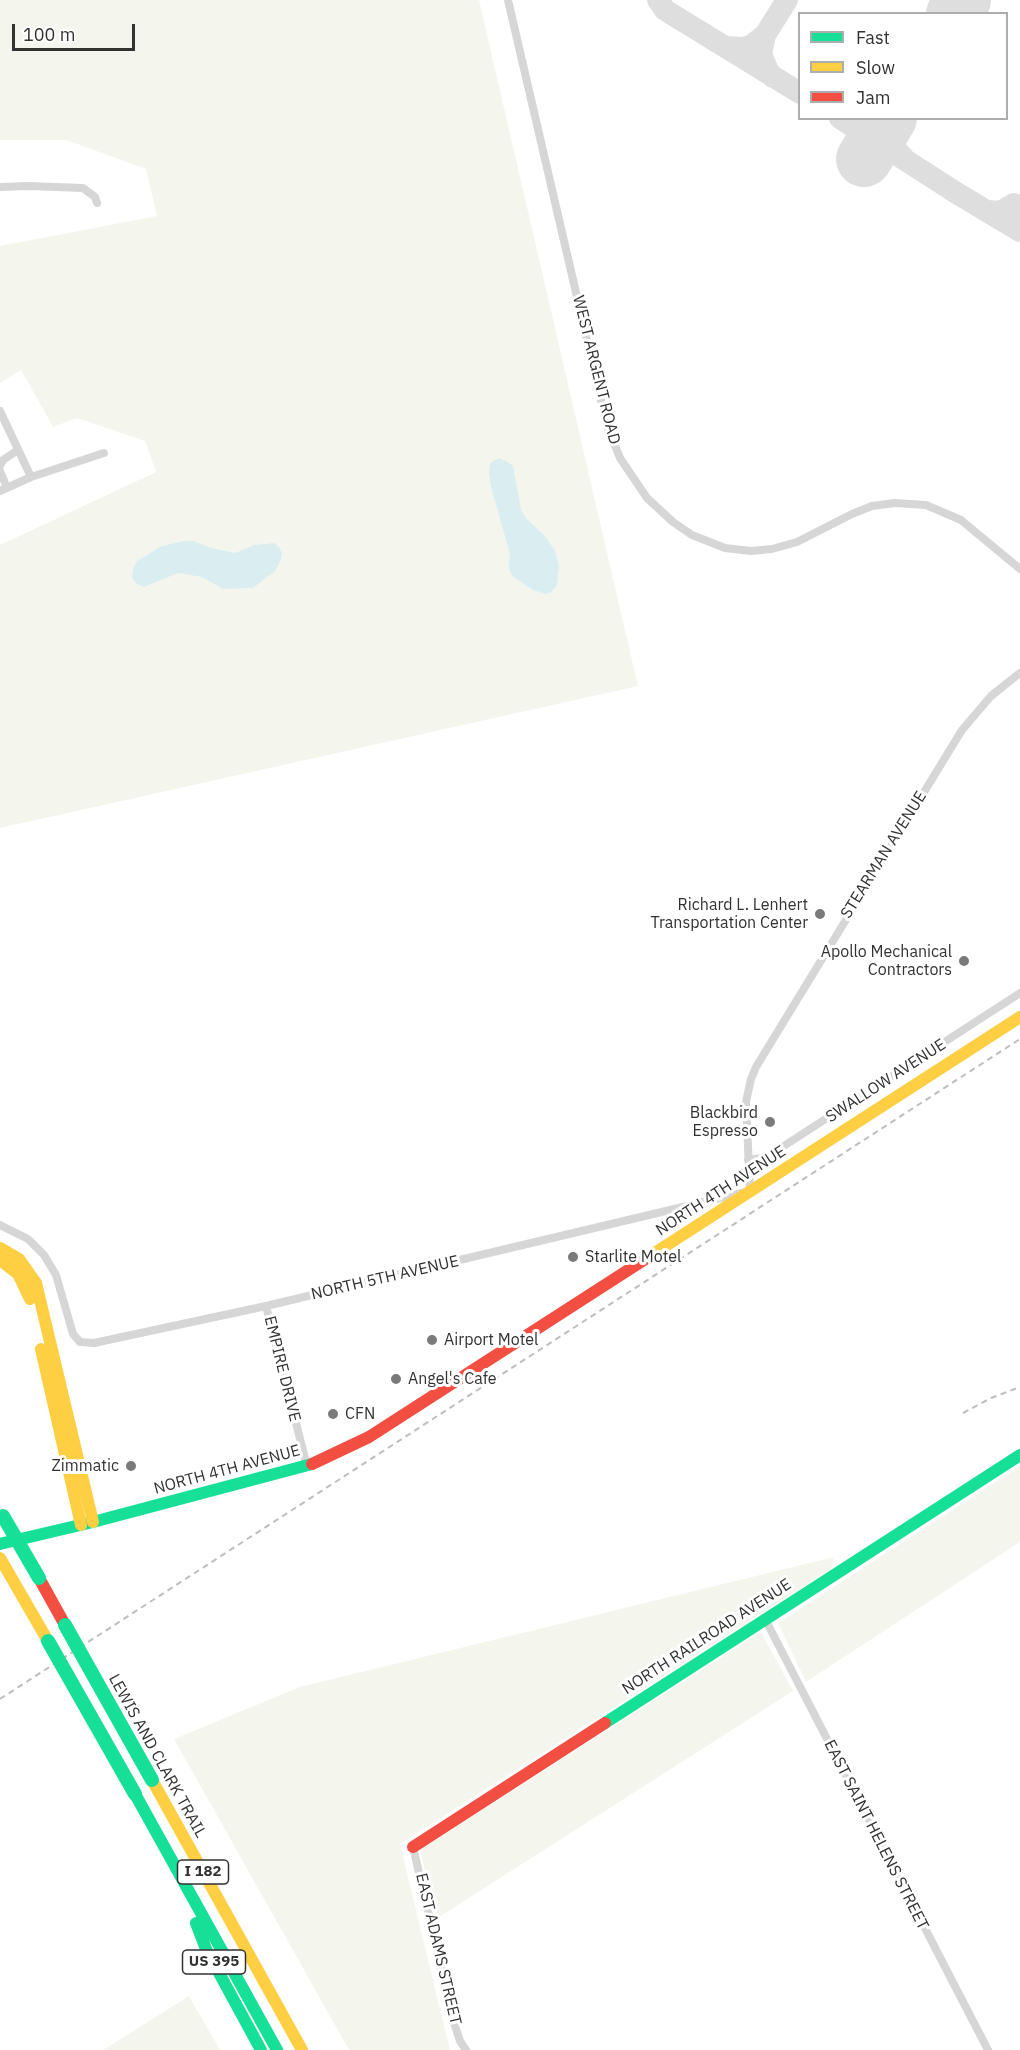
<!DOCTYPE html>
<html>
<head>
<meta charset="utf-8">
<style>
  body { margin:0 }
  #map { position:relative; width:1020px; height:2050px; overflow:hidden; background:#fff; font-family:"IBM Plex Sans",sans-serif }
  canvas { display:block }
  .legend { position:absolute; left:798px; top:12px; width:210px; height:108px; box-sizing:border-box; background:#fff; border:2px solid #adadad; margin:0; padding:8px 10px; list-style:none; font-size:18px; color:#323232 }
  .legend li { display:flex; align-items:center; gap:12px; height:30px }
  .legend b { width:30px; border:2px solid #adadad }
  .scale { position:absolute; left:12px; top:24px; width:123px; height:27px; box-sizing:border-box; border:3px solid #323232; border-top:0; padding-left:8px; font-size:18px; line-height:21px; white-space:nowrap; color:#323232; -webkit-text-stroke:4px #fff; paint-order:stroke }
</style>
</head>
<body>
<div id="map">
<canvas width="1020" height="2050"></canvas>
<ul class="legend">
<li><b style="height:8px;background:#16e098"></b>Fast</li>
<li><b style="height:8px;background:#ffcf43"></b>Slow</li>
<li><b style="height:8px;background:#f24e42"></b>Jam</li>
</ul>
<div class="scale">100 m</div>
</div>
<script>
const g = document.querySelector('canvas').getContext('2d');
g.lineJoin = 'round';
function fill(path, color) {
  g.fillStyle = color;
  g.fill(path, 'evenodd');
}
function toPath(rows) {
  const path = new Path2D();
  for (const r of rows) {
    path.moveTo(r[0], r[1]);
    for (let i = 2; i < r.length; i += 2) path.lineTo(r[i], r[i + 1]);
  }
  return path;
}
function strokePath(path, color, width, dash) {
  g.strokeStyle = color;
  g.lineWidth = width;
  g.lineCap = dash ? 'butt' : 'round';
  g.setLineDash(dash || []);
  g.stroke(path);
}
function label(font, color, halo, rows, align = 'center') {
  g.font = font + ' "IBM Plex Sans",sans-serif';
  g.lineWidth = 6;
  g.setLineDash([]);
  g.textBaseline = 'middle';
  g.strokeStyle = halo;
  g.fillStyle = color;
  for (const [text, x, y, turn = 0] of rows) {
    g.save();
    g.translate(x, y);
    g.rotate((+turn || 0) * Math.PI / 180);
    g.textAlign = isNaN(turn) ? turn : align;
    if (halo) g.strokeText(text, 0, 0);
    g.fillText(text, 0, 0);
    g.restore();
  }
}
fill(toPath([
  [0,0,479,0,638,686,0,828,0,545,156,472,145,441,77,418,53,427,21,370,0,383,0,246,157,216,146,169,66,140,0,140],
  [1020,1466,1020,1542,806,1682,778,1623],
  [834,1557,832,1568,400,1844,450,2050,349,2050,174,1739,300,1687],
  [761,1632,793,1691,436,1919,420,1850],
  [189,1996,220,2050,103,2050]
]), '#f4f6ee');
fill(toPath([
  [499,458,508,462,513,466,521,510,526,518,545,536,555,551,559,566,557,585,551,592,546,594,533,590,512,576,508,566,510,554,491,487,489,473,490,463],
  [184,541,193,541,211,548,235,553,255,545,274,543,279,547,282,553,281,560,275,571,253,588,223,589,202,577,178,573,144,587,137,584,132,578,133,569,137,561,162,546]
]), '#daeef2');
strokePath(toPath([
  [658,0,665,10,800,93],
  [765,35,787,0],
  [725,47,743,48,751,46,765,35,761,54,768,71,773,77],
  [840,118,955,192,1020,231],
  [893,118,891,129,892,138,897,151,903,157],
  [987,211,1000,212,1014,204,1011,210,1014,227]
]), '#dedede', 22);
strokePath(toPath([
  [954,14,963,0],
  [864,159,889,118]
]), '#dedede', 56);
strokePath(toPath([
  [508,0,607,426,620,458,647,498,673,522,692,535,725,548,751,551,772,549,797,542,852,514,872,506,895,503,926,505,961,520,1020,569],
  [0,187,29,186,83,188,95,197,97,203],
  [0,411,31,477],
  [0,466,3,460,18,450],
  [0,471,7,488],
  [0,491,31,477,104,453],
  [748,1160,763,1158,773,1153,1020,993],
  [0,1225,28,1239,44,1255,56,1275,73,1334,80,1342,94,1343,266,1306,750,1191,746,1102,751,1079,756,1067,962,730,991,696,1020,673],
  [266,1306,307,1466],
  [765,1619,988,2050],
  [413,1847,454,2023,460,2041,466,2050]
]), '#d6d6d6', 8);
strokePath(toPath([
  [0,1544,93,1522,312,1464],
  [605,1723,1020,1455],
  [135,1794,277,2050],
  [196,1923,206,1949,261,2050]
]), '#16e098', 12);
strokePath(toPath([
  [0,1248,19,1259,36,1283,93,1522],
  [650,1256,1020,1017],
  [0,1260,18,1274,30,1299],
  [41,1349,81,1525],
  [0,1558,48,1641],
  [152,1780,302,2050]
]), '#ffcf43', 12);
strokePath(toPath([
  [312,1464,369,1437,650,1256],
  [39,1578,65,1625],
  [413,1847,605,1723]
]), '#f24e42', 12);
strokePath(toPath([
  [963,1413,991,1398,1020,1387],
  [0,1699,1020,1039]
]), '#bebebe', 2, [6, 4.5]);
strokePath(toPath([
  [3,1516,39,1578],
  [65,1625,152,1780],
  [48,1641,135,1794]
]), '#16e098', 14);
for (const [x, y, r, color] of [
  [820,914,6,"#7a7a7a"],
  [964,961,6,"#7a7a7a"],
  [770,1122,6,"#7a7a7a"],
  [573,1257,6,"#7a7a7a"],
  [432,1340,6,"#7a7a7a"],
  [396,1379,6,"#7a7a7a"],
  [333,1414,6,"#7a7a7a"],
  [131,1466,6,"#7a7a7a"]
]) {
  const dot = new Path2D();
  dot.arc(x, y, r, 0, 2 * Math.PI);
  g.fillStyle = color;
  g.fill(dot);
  strokePath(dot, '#fff', 2);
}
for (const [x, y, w] of [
  [203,1872,51],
  [214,1962,63]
]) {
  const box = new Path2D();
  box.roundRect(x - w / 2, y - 12, w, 24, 4.5);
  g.fillStyle = '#fff';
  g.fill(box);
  strokePath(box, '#323232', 1.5);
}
label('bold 15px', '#323232', null, [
  ["I 182",203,1872],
  ["US 395",214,1962]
]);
label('16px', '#323232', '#fff', [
  ["WEST ARGENT ROAD",596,370,76],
  ["STEARMAN AVENUE",884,855,-58],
  ["SWALLOW AVENUE",886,1081,-33],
  ["NORTH 4TH AVENUE",721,1191,-33],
  ["NORTH 5TH AVENUE",385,1278,-13],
  ["EMPIRE DRIVE",282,1369,76],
  ["NORTH 4TH AVENUE",227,1470,-15],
  ["NORTH RAILROAD AVENUE",707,1637,-33],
  ["LEWIS AND CLARK TRAIL",157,1756,61],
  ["EAST SAINT HELENS STREET",876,1835,63],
  ["EAST ADAMS STREET",438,1949,77]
]);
label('16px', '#323232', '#fff', [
  ["Richard L. Lenhert",808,905],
  ["Transportation Center",808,923],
  ["Apollo Mechanical",952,952],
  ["Contractors",952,970],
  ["Blackbird",758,1113],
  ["Espresso",758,1131],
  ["Starlite Motel",585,1257,"left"],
  ["Airport Motel",444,1340,"left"],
  ["Angel's Cafe",408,1379,"left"],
  ["CFN",345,1414,"left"],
  ["Zimmatic",119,1466]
], 'right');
</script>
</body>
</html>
